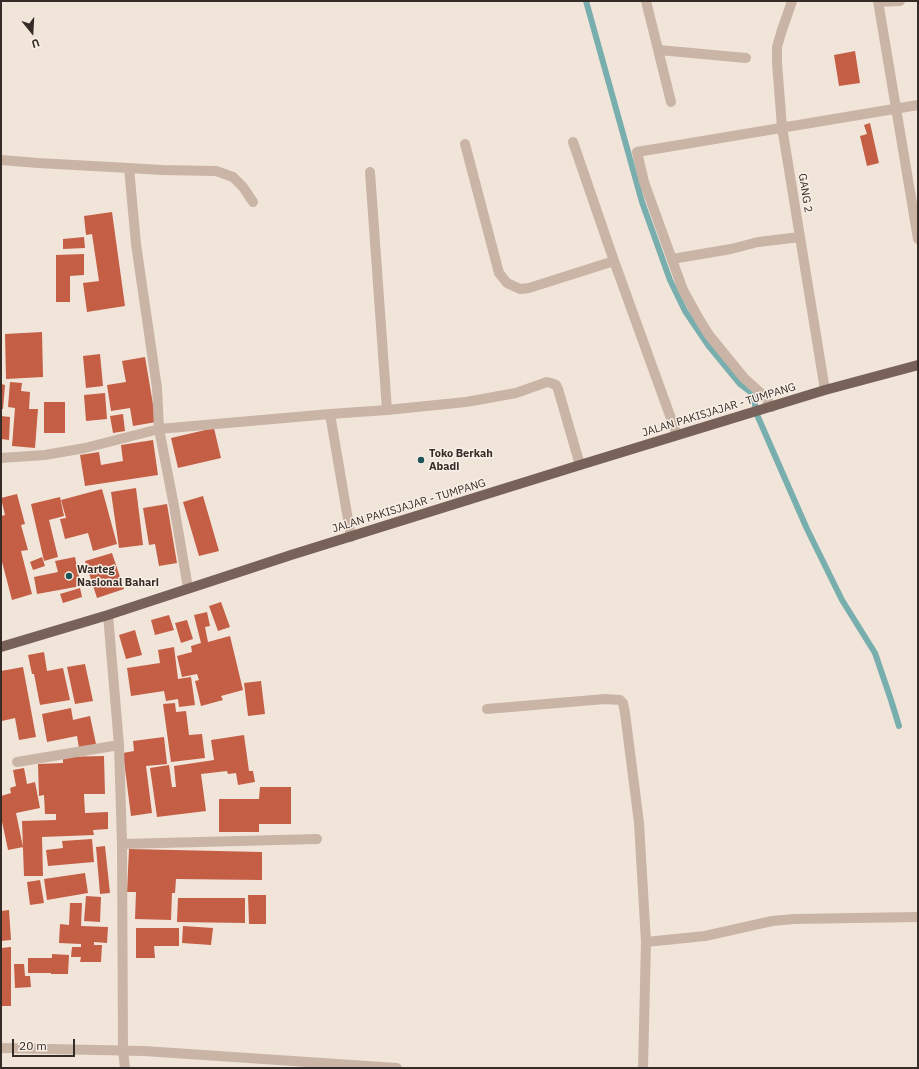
<!DOCTYPE html>
<html>
<head>
<meta charset="utf-8">
<style>
  body { margin:0 }
  #map { position:relative; width:919px; height:1069px; overflow:hidden; background:#f1e5da; font-family:"IBM Plex Sans",sans-serif }
  canvas { display:block }
  .frame { position:absolute; inset:0; border:2px solid #352b27; pointer-events:none }
  .north { position:absolute; left:12px; top:12px; width:40px; height:40px; -webkit-text-stroke:3px #f9efe6; paint-order:stroke; rotate:162deg; font-size:11px; font-weight:700; line-height:16px; text-align:center; color:#352b27 }
  .north::after { content:''; display:block; margin:auto; width:14px; height:18px; background:#352b27; clip-path:polygon(50% 0,100% 100%,50% 72%,0 100%) }
  .scale { position:absolute; left:12px; top:1039px; width:63px; height:18px; box-sizing:border-box; border:2px solid #352b27; border-top:0; padding-left:5px; font-size:12px; line-height:14px; white-space:nowrap; color:#352b27; -webkit-text-stroke:3px #f9efe6; paint-order:stroke }
</style>
</head>
<body>
<div id="map">
<canvas width="919" height="1069"></canvas>
<div class="frame"></div>
<div class="north">U</div>
<div class="scale">20 m</div>
</div>
<script>
const g = document.querySelector('canvas').getContext('2d');
g.lineJoin = 'round';
function toPath(rows) {
  const path = new Path2D();
  for (const r of rows) {
    path.moveTo(r[0], r[1]);
    for (let i = 2; i < r.length; i += 2) path.lineTo(r[i], r[i + 1]);
  }
  return path;
}
function strokePath(path, color, width, dash) {
  g.strokeStyle = color;
  g.lineWidth = width;
  g.lineCap = dash ? 'butt' : 'round';
  g.setLineDash(dash || []);
  g.stroke(path);
}
function fill(path, color) {
  g.fillStyle = color;
  g.fill(path, 'evenodd');
}
function label(font, color, halo, rows, align = 'center') {
  g.font = font + ' "IBM Plex Sans",sans-serif';
  g.lineWidth = 3;
  g.setLineDash([]);
  g.textBaseline = 'middle';
  g.strokeStyle = halo;
  g.fillStyle = color;
  for (const [text, x, y, turn = 0] of rows) {
    g.save();
    g.translate(x, y);
    g.rotate((+turn || 0) * Math.PI / 180);
    g.textAlign = isNaN(turn) ? turn : align;
    if (halo) g.strokeText(text, 0, 0);
    g.fillText(text, 0, 0);
    g.restore();
  }
}
strokePath(toPath([
  [586,1,642,202,670,280,685,311,708,345,740,384,752,393,758,417,807,529,842,600,875,653,891,700,899,726]
]), '#79aeae', 6);
fill(toPath([
  [855,51,860,83,839,86,834,55],
  [870,123,879,163,867,166,860,136,867,134,864,125],
  [112,212,125,306,87,312,83,283,99,281,92,234,86,235,84,216],
  [84,237,85,248,63,249,63,239],
  [84,254,84,275,70,276,70,302,56,302,56,255],
  [42,332,43,377,6,379,5,334],
  [100,354,103,386,86,388,83,356],
  [145,357,156,422,133,426,130,408,111,411,107,385,126,382,122,361],
  [10,382,22,383,21,391,30,392,29,409,38,409,35,448,12,446,15,408,8,407],
  [1,384,5,385,3,409,1,409],
  [105,393,107,419,86,421,84,395],
  [44,402,65,402,65,433,44,433],
  [123,414,125,431,113,433,110,416],
  [1,416,10,417,9,440,1,439],
  [214,428,221,458,178,468,171,438],
  [153,440,158,475,85,486,80,455,99,452,101,465,123,461,121,445],
  [136,488,143,545,119,548,111,492],
  [102,489,117,544,93,551,88,533,65,539,60,519,66,518,61,500],
  [17,494,25,524,21,525,28,550,21,551,32,594,12,600,1,558,1,516,5,515,1,498],
  [203,496,219,551,199,556,183,502],
  [60,497,64,516,49,520,58,557,44,561,31,504],
  [167,504,177,563,159,566,155,544,149,545,143,508],
  [112,553,124,589,97,598,85,561],
  [42,557,45,566,33,570,30,562],
  [75,557,81,586,37,594,34,577,58,572,55,561],
  [80,588,82,597,63,603,60,594],
  [221,602,230,627,218,631,209,606],
  [207,612,210,626,205,627,208,642,230,636,243,690,221,696,223,700,201,706,195,681,199,680,197,674,182,677,177,656,192,652,191,646,201,643,194,615],
  [169,615,174,630,155,635,151,620],
  [187,620,193,639,181,643,175,623],
  [135,630,142,655,126,659,119,635],
  [174,647,178,679,191,677,195,705,179,707,178,699,166,701,164,691,131,696,127,668,160,663,158,650],
  [44,652,47,671,63,668,70,700,40,705,34,674,32,674,28,655],
  [85,664,93,701,75,704,67,667],
  [23,667,36,737,19,740,15,718,2,721,1,716,1,671],
  [261,681,265,714,248,716,244,683],
  [175,703,176,712,186,711,189,735,202,734,205,758,171,762,163,704],
  [71,708,73,720,90,716,96,744,79,748,77,736,47,742,42,714],
  [244,735,249,771,253,771,255,782,238,785,236,773,228,774,227,771,201,774,206,811,157,817,150,768,169,765,172,787,176,787,174,766,214,760,211,740],
  [164,737,167,764,146,766,152,813,131,816,123,753,134,751,133,741],
  [104,756,105,794,84,794,85,813,108,812,108,829,93,830,94,835,42,837,43,876,24,876,22,821,56,820,56,814,45,814,44,795,39,796,38,764,63,763,63,757],
  [24,768,27,784,35,782,40,808,16,813,23,847,8,850,1,817,1,796,11,793,10,788,16,786,13,770],
  [260,787,291,787,291,824,259,824,259,832,219,832,219,799,259,799],
  [92,839,94,862,48,866,46,850,63,848,62,841],
  [105,846,110,893,100,894,96,847],
  [129,849,262,852,262,880,176,879,175,893,172,893,171,920,135,919,136,892,127,892],
  [85,873,88,893,47,900,44,879],
  [40,880,44,903,30,905,27,882],
  [248,895,266,895,266,924,249,924],
  [86,896,101,897,100,922,84,921],
  [178,898,245,898,245,923,177,922],
  [70,903,82,903,81,926,108,927,107,943,94,942,94,945,102,945,101,962,80,962,81,957,71,957,72,947,81,947,81,944,59,943,60,924,69,925],
  [9,910,11,940,1,941,1,911],
  [183,926,213,928,211,945,182,943],
  [136,928,179,928,179,946,154,946,155,958,136,958],
  [11,947,11,1006,1,1006,1,948],
  [52,954,69,955,68,974,51,974,51,973,28,973,28,958,52,958],
  [14,964,24,964,25,976,30,976,31,987,15,988]
]), '#c45e45');
strokePath(toPath([
  [646,1,671,102],
  [792,1,781,33,777,47,777,63,782,127,825,390],
  [878,1,918,239],
  [878,2,900,1],
  [659,50,746,58],
  [573,142,614,261,677,435],
  [465,144,499,273,507,283,520,289,529,288,614,261],
  [1,160,38,163,129,168,136,244,157,388,159,429,174,506,188,588],
  [129,168,162,170,216,171,233,177,243,187,253,202],
  [370,172,387,410],
  [672,259,731,249,758,242,800,237],
  [772,407,764,396,744,378,709,335,699,319,683,290,644,182,637,152,918,105],
  [330,414,351,537],
  [1,458,45,455,85,448,159,429,330,414,387,410,466,402,516,393,547,382,551,383,556,385,558,389,580,465],
  [108,615,119,745,122,844,123,1050,125,1068],
  [487,709,605,699,620,700,623,703,625,713,639,823,646,942],
  [17,762,119,745],
  [122,844,317,839],
  [1,1048,144,1051,397,1068],
  [643,1068,646,942,705,936,772,921,794,919,918,917]
]), '#c9b4a6', 10);
strokePath(toPath([
  [1,647,108,615,291,555,580,465,825,390,918,365]
]), '#776158', 10);
for (const [x, y, r, color] of [
  [421,460,4,"#1d5456"],
  [69,576,4,"#1d5456"]
]) {
  const dot = new Path2D();
  dot.arc(x, y, r, 0, 2 * Math.PI);
  g.fillStyle = color;
  g.fill(dot);
  strokePath(dot, '#f9efe6', 1.5);
}
label('11px', '#352b27', '#f9efe6', [
  ["GANG 2",805,193,81],
  ["JALAN PAKISJAJAR - TUMPANG",719,410,-17],
  ["JALAN PAKISJAJAR - TUMPANG",409,506,-17]
]);
label('bold 11px', '#352b27', '#f9efe6', [
  ["Toko Berkah",429,454],
  ["Abadi",429,467],
  ["Warteg",77,570],
  ["Nasional Bahari",77,583]
], 'left');
</script>
</body>
</html>
